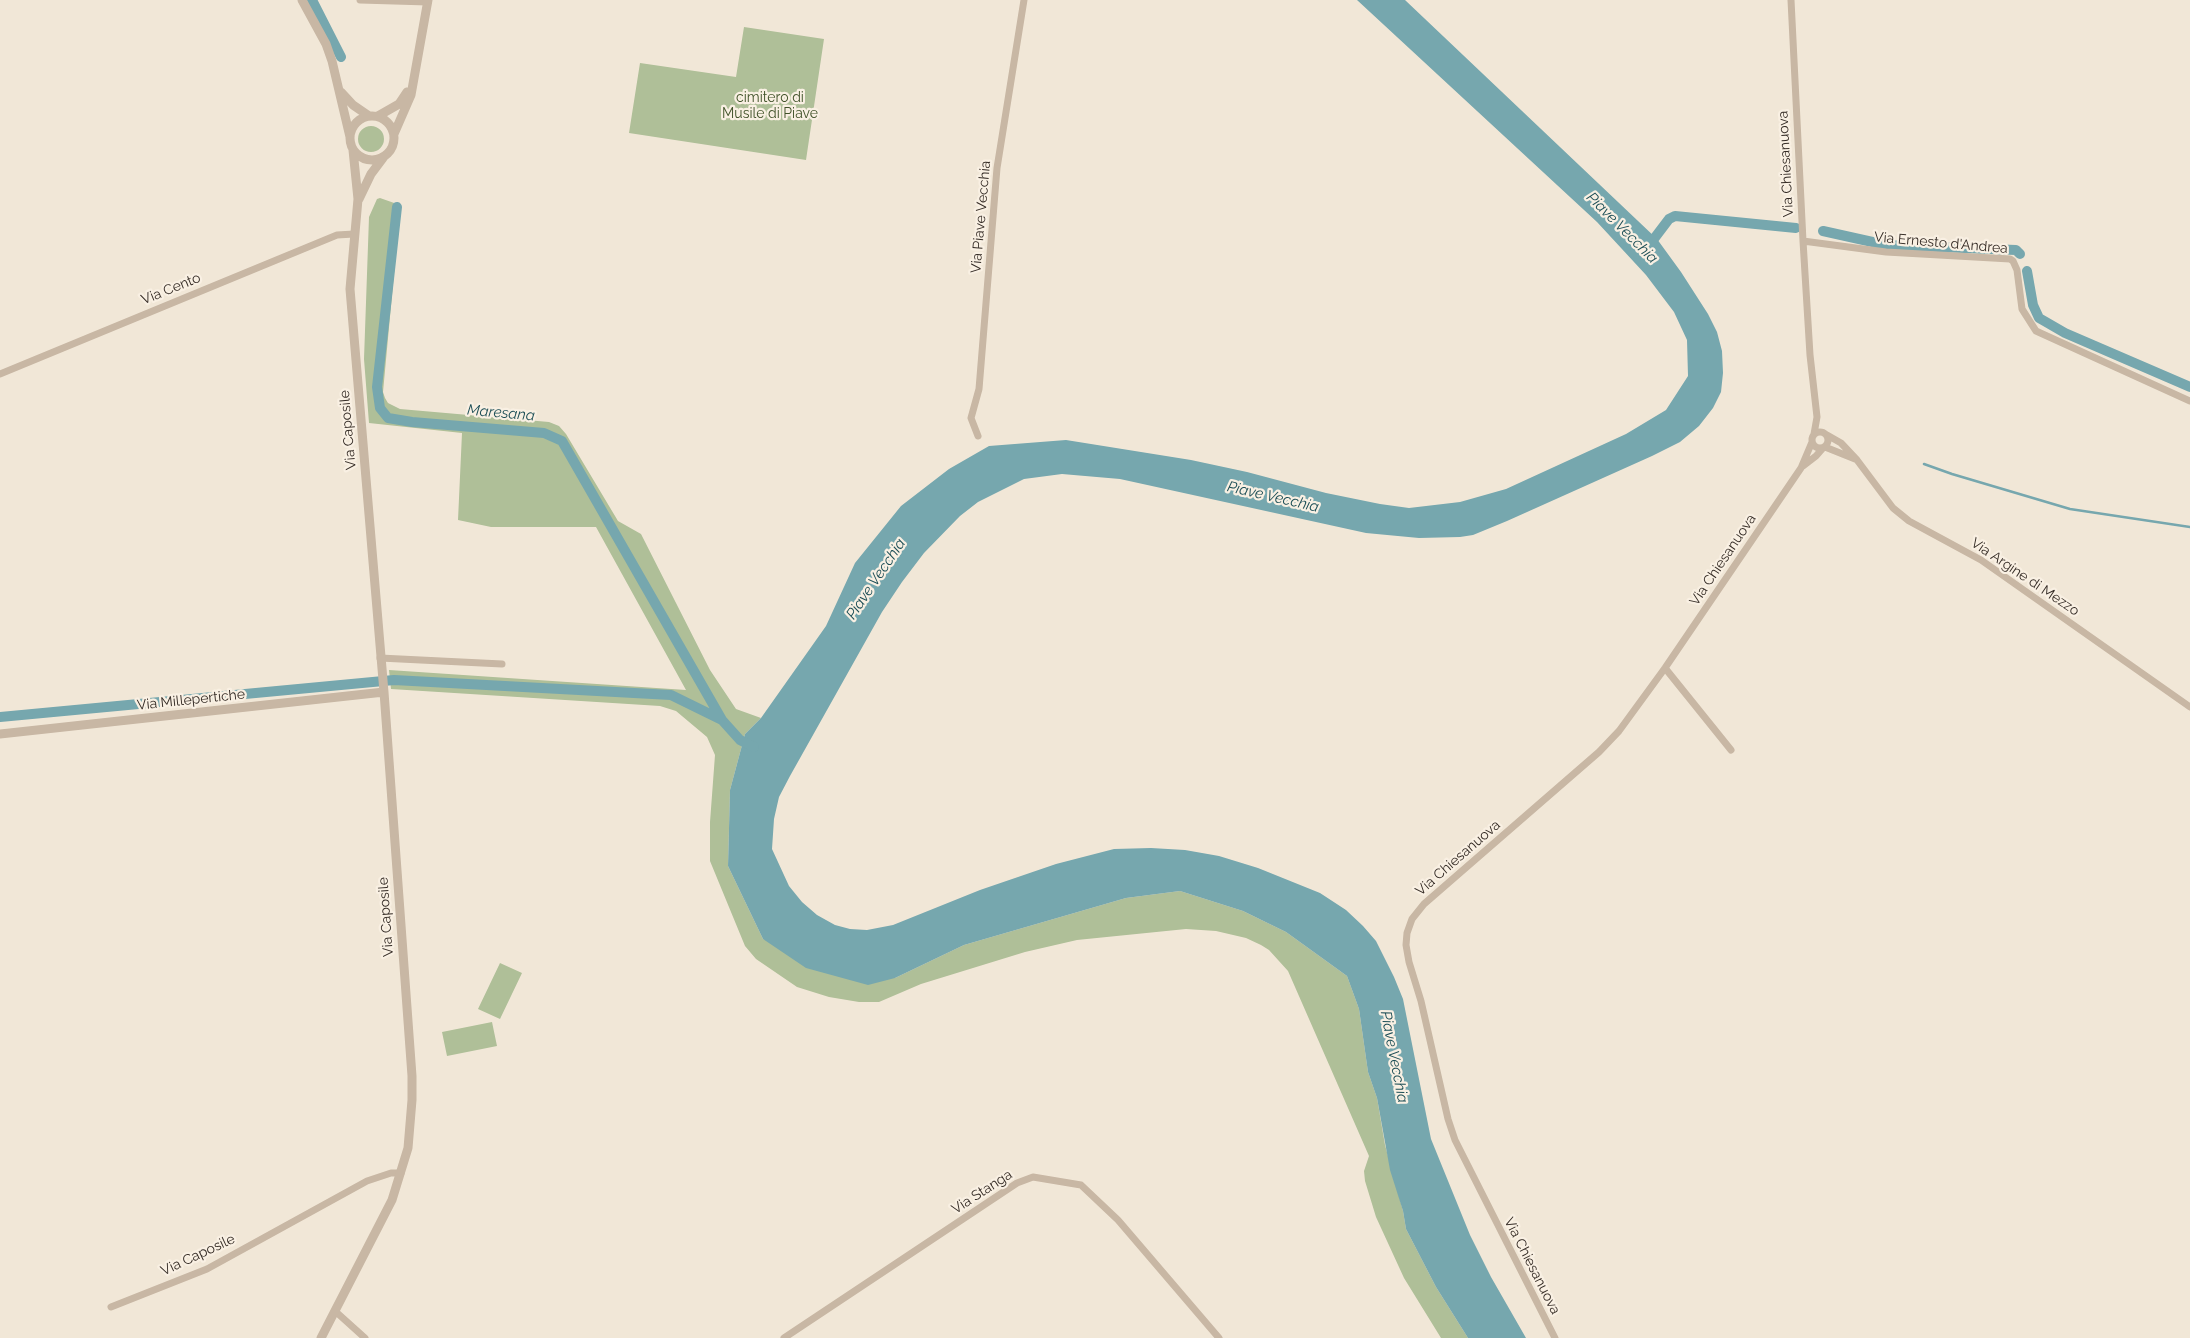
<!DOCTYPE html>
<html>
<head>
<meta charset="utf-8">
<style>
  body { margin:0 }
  canvas { display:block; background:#f1e7d7 }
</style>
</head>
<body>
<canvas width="2190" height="1338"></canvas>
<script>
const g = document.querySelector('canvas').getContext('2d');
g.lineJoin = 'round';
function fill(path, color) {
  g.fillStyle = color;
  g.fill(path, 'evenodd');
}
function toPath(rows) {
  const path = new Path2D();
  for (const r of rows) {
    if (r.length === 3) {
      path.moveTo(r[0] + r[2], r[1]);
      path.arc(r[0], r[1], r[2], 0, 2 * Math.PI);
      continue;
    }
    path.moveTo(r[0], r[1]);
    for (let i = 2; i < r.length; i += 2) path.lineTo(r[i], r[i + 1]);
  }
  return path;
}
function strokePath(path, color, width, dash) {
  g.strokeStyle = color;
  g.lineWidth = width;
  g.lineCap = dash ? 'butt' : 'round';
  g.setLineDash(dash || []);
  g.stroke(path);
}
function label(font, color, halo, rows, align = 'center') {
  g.font = font + ' Raleway,sans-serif';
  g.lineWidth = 4.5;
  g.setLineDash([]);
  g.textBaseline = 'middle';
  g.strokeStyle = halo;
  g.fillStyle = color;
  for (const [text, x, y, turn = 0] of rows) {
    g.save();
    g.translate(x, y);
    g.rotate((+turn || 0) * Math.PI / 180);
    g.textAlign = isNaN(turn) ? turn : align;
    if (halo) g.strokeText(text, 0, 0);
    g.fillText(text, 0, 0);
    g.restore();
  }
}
fill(toPath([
  [744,27,824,39,806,160,629,133,640,63,736,77],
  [371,139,13],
  [380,198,397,204,400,209,383,392,385,398,388,403,400,409,549,422,559,426,566,434,618,521,641,534,710,670,736,709,761,718,745,734,730,790,728,866,763,939,895,978,964,945,1126,898,1180,891,1243,911,1286,932,1347,976,1359,1009,1368,1072,1377,1098,1385,1145,1403,1211,1406,1229,1436,1287,1468,1338,1441,1338,1404,1278,1376,1217,1365,1181,1364,1171,1369,1156,1288,971,1269,950,1261,945,1246,938,1216,931,1186,929,1077,940,1025,952,921,984,879,1002,859,1002,829,997,797,987,756,959,745,946,710,861,710,822,715,755,707,737,676,711,660,706,391,689,389,670,686,690,596,527,491,527,458,520,462,433,369,423,364,359,369,217,377,199],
  [500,963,522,973,500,1019,478,1009],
  [492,1022,497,1046,447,1056,442,1032]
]), '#afbf98');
fill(toPath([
  [1357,0,1405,0,1657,239,1681,272,1708,314,1717,332,1722,351,1723,373,1721,392,1713,408,1699,426,1680,442,1652,456,1507,521,1473,535,1460,537,1419,538,1366,533,1120,479,1062,474,1024,479,978,502,960,516,924,553,902,582,882,612,790,776,779,797,774,819,772,849,789,886,802,902,817,915,835,925,850,929,867,930,893,925,980,890,1056,864,1114,849,1151,848,1185,850,1219,856,1258,868,1320,893,1346,910,1363,926,1376,941,1394,977,1403,999,1431,1139,1470,1235,1491,1277,1526,1338,1468,1338,1436,1287,1406,1229,1403,1211,1390,1170,1377,1098,1368,1072,1359,1009,1347,976,1286,932,1243,911,1180,891,1126,898,964,945,895,978,868,985,806,968,763,939,728,866,730,790,745,734,761,718,826,626,855,563,901,506,949,469,989,446,1066,440,1191,460,1247,472,1326,493,1380,504,1409,508,1460,502,1506,489,1626,434,1666,410,1688,376,1687,340,1674,312,1646,275,1597,222]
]), '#76a7ae');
strokePath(toPath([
  [1924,464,1952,474,2070,509,2190,527]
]), '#76a7ae', 2.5);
strokePath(toPath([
  [312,0,341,57],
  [397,207,377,387,380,408,388,418,412,422,544,433,562,441,722,720],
  [1823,231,1886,245,2016,250,2020,254],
  [1647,248,1669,219,1675,216,1796,228],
  [2027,271,2033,305,2039,318,2046,322,2065,333,2190,387],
  [0,717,394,680,671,695,722,720,740,740,754,747]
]), '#76a7ae', 10);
strokePath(toPath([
  [360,0,428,2],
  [1791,0,1803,241,1810,355,1817,417,1814,434],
  [1803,241,1886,252,2010,259,2013,261,2017,270,2022,309,2036,331,2190,401],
  [0,374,337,235,354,234],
  [1820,440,8],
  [1827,435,1841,443,1857,460,1893,508,1909,521,1981,560,2190,707],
  [978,436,971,418,979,389,997,168,1024,0],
  [1825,447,1855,459],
  [1803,466,1816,456,1823,448],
  [380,658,502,664],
  [1665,668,1731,750],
  [111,1307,207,1269,367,1181,391,1173,401,1173],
  [335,1311,365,1338],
  [784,1338,1017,1183,1033,1177,1081,1185,1118,1220,1219,1338],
  [1555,1338,1455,1140,1448,1119,1421,1001,1409,962,1406,945,1407,933,1412,919,1424,904,1599,752,1619,731,1665,668,1801,468,1812,442]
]), '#c8b7a4', 7);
strokePath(toPath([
  [302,0,326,44,332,61,350,137],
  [341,92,353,105,369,116],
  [372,138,22],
  [378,116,399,104,407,92],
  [394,134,411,95,428,0],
  [359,199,371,174,383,158],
  [0,734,384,692],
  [321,1338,392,1200,408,1148,412,1100,412,1076,384,692,350,289,358,199,353,150]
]), '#c8b7a4', 9);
label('14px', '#405229', '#f9f0e3', [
  ["cimitero di",770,98],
  ["Musile di Piave",770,114]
]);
label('14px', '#342b25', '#f9f0e3', [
  ["Via Chiesanuova",1786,164,-93],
  ["Via Piave Vecchia",981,217,-85],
  ["Via Ernesto d'Andrea",1941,243,5],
  ["Via Cento",171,289,-22],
  ["Via Caposile",348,430,-95],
  ["Via Chiesanuova",1723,560,-56],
  ["Via Argine di Mezzo",2025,577,34],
  ["Via Millepertiche",191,700,-6],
  ["Via Chiesanuova",1458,858,-41],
  ["Via Caposile",386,917,-94],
  ["Via Stanga",982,1192,-33],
  ["Via Caposile",198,1255,-25],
  ["Via Chiesanuova",1532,1266,63]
]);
label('italic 15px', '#1b4d55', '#f9f0e3', [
  ["Piave Vecchia",1622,228,45],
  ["Maresana",501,413,5],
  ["Piave Vecchia",1273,497,13],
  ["Piave Vecchia",876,579,-56],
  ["Piave Vecchia",1394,1057,79]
]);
</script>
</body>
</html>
